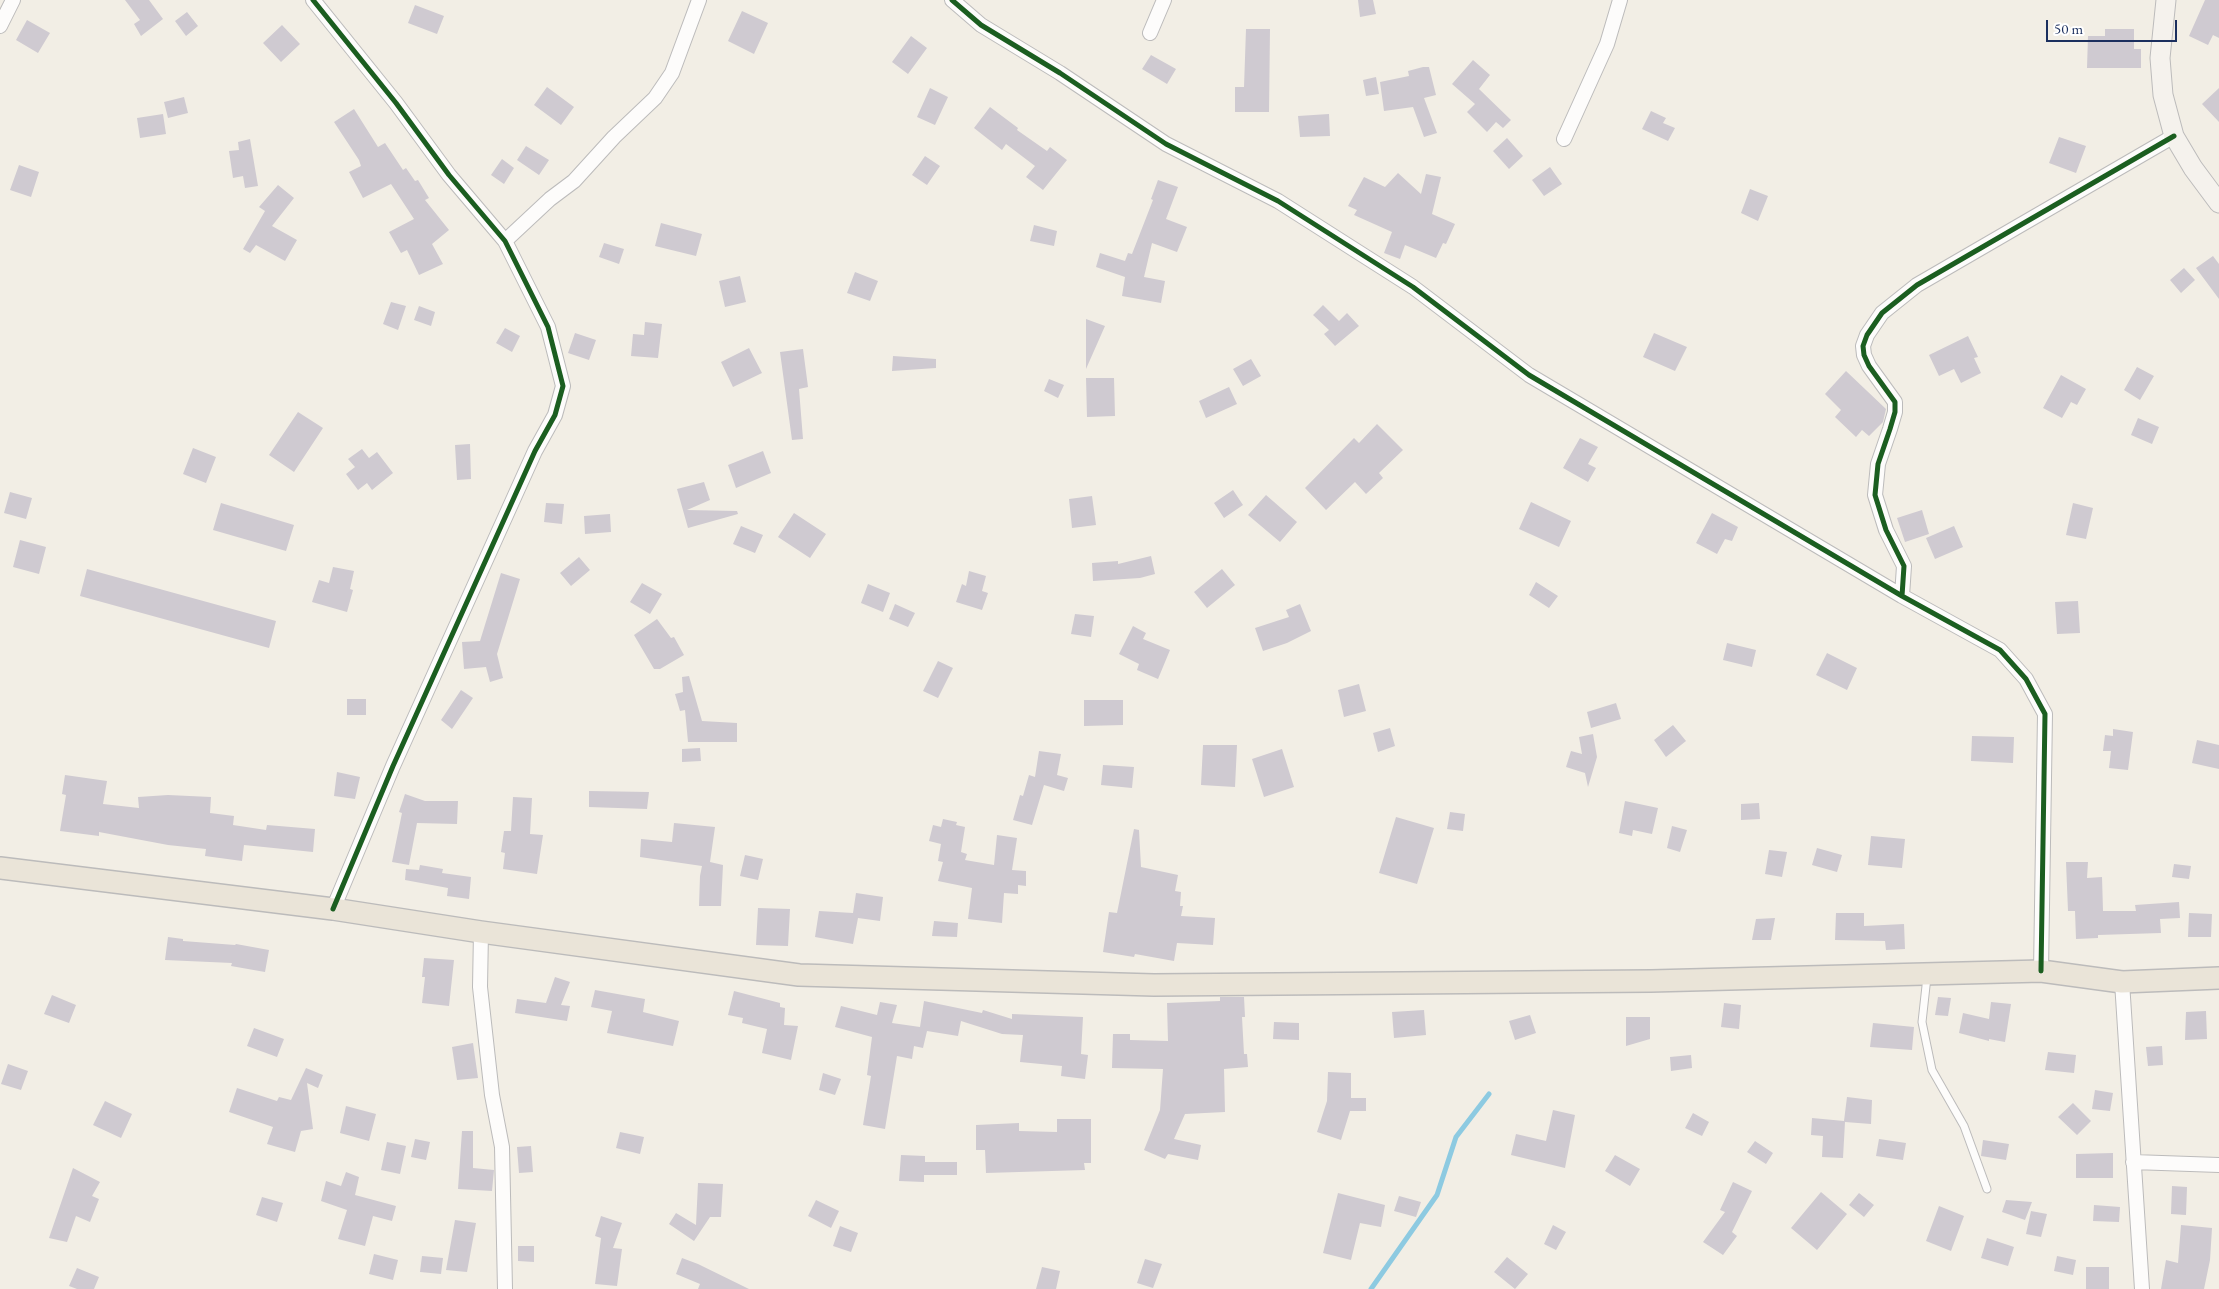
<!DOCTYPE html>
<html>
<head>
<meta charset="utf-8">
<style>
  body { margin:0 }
  #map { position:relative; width:2219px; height:1289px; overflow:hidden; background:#f2eee5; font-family:"EB Garamond",serif }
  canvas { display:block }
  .scale { position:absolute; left:2046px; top:20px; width:131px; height:22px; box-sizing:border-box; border:2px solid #1b2f5e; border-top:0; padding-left:6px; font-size:15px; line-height:18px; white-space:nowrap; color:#1b2f5e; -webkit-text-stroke:4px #fff; paint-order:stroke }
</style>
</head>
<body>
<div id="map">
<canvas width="2219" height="1289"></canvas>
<div class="scale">50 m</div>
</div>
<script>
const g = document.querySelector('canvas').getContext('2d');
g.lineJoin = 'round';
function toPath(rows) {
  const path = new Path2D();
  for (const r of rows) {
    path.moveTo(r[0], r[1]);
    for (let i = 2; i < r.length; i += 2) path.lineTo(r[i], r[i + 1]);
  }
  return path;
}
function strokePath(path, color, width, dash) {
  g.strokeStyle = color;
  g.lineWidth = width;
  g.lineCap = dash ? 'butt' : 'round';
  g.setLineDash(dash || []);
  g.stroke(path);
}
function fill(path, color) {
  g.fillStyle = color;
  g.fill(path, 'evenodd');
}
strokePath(toPath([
  [1371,1289,1437,1195,1456,1137,1489,1094]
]), '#8dcae1', 5);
fill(toPath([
  [125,0,149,0,163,19,141,36,134,24,140,20],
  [1358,0,1373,0,1376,14,1360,17],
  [2205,0,2219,0,2219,38,2213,35,2208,45,2189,36],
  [415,5,444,16,437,34,408,23],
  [742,11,768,23,754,54,728,41],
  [187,12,198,26,186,36,175,21],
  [27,20,50,33,38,53,16,40],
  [282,25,300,44,281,62,263,43],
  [1246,29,1270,29,1269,112,1235,112,1235,87,1244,87],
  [2105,29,2134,29,2134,49,2141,49,2141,68,2087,68,2088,36,2105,36],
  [911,36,927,48,908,74,892,62],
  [1151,55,1176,69,1167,84,1142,69],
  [1473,60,1490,75,1479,89,1511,120,1503,128,1496,122,1487,132,1467,112,1475,104,1452,84],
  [1423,67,1429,67,1436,95,1424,98,1437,133,1424,137,1413,107,1384,111,1380,82,1409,76,1408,71],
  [1376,77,1379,94,1366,96,1363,80],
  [547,87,574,107,561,125,534,105],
  [930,88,948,97,935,125,917,117],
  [2219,88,2219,122,2202,104],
  [184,97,188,113,168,118,164,102],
  [990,107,1018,128,1017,130,1047,151,1050,147,1067,160,1043,190,1026,177,1035,166,1006,144,1002,150,974,128],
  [354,109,378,147,385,143,403,170,406,168,415,181,418,180,429,198,425,200,449,230,432,244,443,264,419,275,407,250,401,253,389,232,414,219,391,184,363,198,349,172,361,166,359,160,334,122],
  [1651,111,1666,118,1663,123,1675,128,1668,141,1642,129],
  [163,114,166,134,140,138,137,118],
  [1329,114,1330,136,1300,137,1298,116],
  [2059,137,2086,146,2076,173,2049,163],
  [1507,138,1523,156,1509,169,1493,151],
  [250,139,258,186,245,188,243,176,233,178,229,151,239,150,238,142],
  [526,146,549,160,539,175,517,160],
  [925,156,940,166,927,185,912,175],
  [502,159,514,168,504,184,491,175],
  [19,165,39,172,31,197,10,190],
  [1550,167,1562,184,1544,196,1532,180],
  [1398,173,1421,194,1426,174,1441,177,1432,214,1455,224,1446,244,1443,243,1436,258,1405,245,1400,259,1384,253,1392,232,1354,215,1357,210,1348,206,1364,177,1385,187],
  [1158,180,1178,187,1166,219,1187,227,1177,252,1152,243,1144,277,1165,281,1161,303,1122,296,1125,277,1096,267,1100,253,1125,261,1128,253,1132,254,1153,200,1151,199],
  [278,185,294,198,272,226,297,240,285,261,256,245,250,253,243,249,265,211,259,207],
  [1750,189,1768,196,1758,221,1741,213],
  [661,223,702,234,696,256,655,246],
  [1034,225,1057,231,1054,246,1030,241],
  [604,243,624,249,619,264,599,257],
  [2213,256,2219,264,2219,299,2196,268],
  [2184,268,2195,280,2181,293,2170,280],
  [855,272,878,281,870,301,847,293],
  [740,276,746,302,725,307,719,281],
  [391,302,406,306,398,330,383,324],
  [1323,305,1339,321,1347,313,1359,326,1335,346,1324,334,1329,330,1313,315],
  [419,306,435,312,431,326,414,320],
  [1086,319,1105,326,1086,369],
  [645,322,662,324,658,358,631,356,633,334,644,335],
  [505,328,520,336,512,352,496,343],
  [575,333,596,340,589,360,568,353],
  [1654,333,1687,347,1675,371,1643,357],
  [1968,336,1978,357,1974,358,1981,373,1961,383,1954,369,1939,376,1929,355],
  [749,348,762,373,733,387,721,362],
  [803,349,808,387,799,389,803,439,792,440,780,352],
  [893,356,936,359,936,368,892,371],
  [1251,359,1261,376,1243,386,1233,369],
  [2137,367,2154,376,2140,400,2124,390],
  [1846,371,1886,409,1883,422,1869,436,1862,430,1856,437,1835,417,1841,410,1825,394],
  [2061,375,2086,389,2077,405,2071,402,2062,418,2043,408],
  [1086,378,1114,378,1115,416,1087,417],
  [1049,379,1064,385,1058,398,1044,391],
  [1229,387,1237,404,1206,418,1199,401],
  [298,412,323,428,294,472,269,455],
  [2138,418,2159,427,2152,444,2131,435],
  [1377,424,1403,450,1379,473,1383,478,1366,494,1355,482,1326,510,1305,488,1354,438,1359,443],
  [1580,438,1598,447,1588,464,1596,468,1588,482,1563,468],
  [470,444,471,479,457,480,455,445],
  [193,448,216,457,206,483,183,474],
  [362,449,369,458,377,452,393,473,372,490,367,483,358,490,346,474,355,467,348,459],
  [763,451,771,473,736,488,728,465],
  [704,482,710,500,687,510,737,511,738,514,688,528,677,489],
  [1233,490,1243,505,1224,518,1214,503],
  [10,492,32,498,26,519,4,513],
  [1266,495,1297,522,1280,542,1248,515],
  [1092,496,1096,525,1072,528,1069,499],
  [1531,502,1571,521,1559,547,1519,529],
  [221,503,294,525,286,551,213,530],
  [546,503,564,504,562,524,544,522],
  [2073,503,2093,508,2086,539,2066,535],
  [1922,510,1929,534,1905,542,1897,518],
  [794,513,826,534,810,558,778,537],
  [1712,513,1738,527,1732,541,1725,539,1717,554,1696,543],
  [610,514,611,532,585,534,584,516],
  [741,526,763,535,755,553,733,544],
  [1954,526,1963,547,1935,559,1926,538],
  [20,540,46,547,39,574,13,567],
  [1151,556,1155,574,1140,578,1093,581,1092,563,1118,561,1118,564],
  [579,557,590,570,571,586,560,573],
  [333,567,354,571,350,589,353,590,347,612,312,602,319,580,329,583],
  [87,569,276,621,269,648,80,596],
  [1222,569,1235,585,1207,608,1194,592],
  [969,571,986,576,982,591,988,593,982,610,956,602,962,584,966,586],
  [501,573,520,579,497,654,503,678,490,682,486,667,464,669,462,642,480,641],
  [1536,582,1558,596,1549,608,1529,595],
  [642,583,662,594,650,614,630,602],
  [868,584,890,593,883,612,861,603],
  [2078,601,2080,633,2057,634,2055,602],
  [895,604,915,613,908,627,889,619],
  [1300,604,1311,631,1287,643,1263,651,1255,628,1289,617,1286,610],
  [1075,614,1094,616,1091,637,1071,634],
  [657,619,671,638,674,637,684,655,660,669,654,669,634,635],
  [1133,626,1146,633,1143,639,1170,650,1158,679,1137,670,1139,664,1119,654],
  [1727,643,1756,650,1752,667,1723,660],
  [1827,653,1857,668,1847,690,1816,675],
  [938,661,953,668,938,698,923,691],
  [689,676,702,721,737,723,737,742,688,742,685,710,680,711,675,694,683,692,682,677],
  [1359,684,1366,711,1344,717,1338,690],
  [461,690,473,698,452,729,441,720],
  [347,699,366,699,366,715,347,715],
  [1084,700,1123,700,1123,725,1084,726],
  [1616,703,1621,719,1591,728,1587,712],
  [1673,725,1686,741,1666,757,1654,740],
  [1390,728,1395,746,1378,752,1373,733],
  [2113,729,2133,732,2128,770,2109,768,2111,751,2103,751,2105,735,2113,736],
  [1593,734,1597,757,1588,787,1585,773,1566,767,1571,751,1582,754,1579,737],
  [1972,736,2014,737,2013,763,1971,761],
  [2197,740,2219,745,2219,769,2192,763],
  [1203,745,1237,745,1235,787,1201,785],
  [700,748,701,761,682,762,682,749],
  [1282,749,1294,787,1264,797,1252,759],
  [1039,751,1061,754,1057,775,1068,778,1064,791,1044,785,1032,825,1013,820,1020,795,1023,796,1029,775,1035,777],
  [1103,765,1134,767,1132,788,1101,785],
  [337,772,360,777,355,799,334,796],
  [65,775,107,781,103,804,139,808,138,797,168,795,211,797,210,813,234,816,233,825,266,830,267,825,315,829,313,852,244,845,242,861,205,856,206,849,168,845,99,832,99,836,60,831,66,795,62,794],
  [589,791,649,792,647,809,589,807],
  [405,794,425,801,458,801,457,824,417,823,409,865,392,862,402,813,399,812],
  [513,797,532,798,530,834,543,835,537,874,503,869,505,853,501,852,504,831,511,831],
  [1625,801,1658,808,1652,834,1633,830,1632,836,1619,833],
  [1759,803,1760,819,1741,820,1741,804],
  [1450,812,1465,814,1463,831,1447,829],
  [1396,817,1434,828,1417,884,1379,873],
  [943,819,957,822,956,825,965,827,961,852,967,854,965,860,994,865,997,835,1017,838,1012,870,1026,871,1026,886,1018,885,1018,894,1004,893,1002,923,968,919,972,888,938,881,943,862,938,861,941,844,929,841,933,825,941,827],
  [674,823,715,827,710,862,723,865,721,906,699,906,700,876,702,866,640,857,641,839,672,842],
  [1672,826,1687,830,1680,852,1667,848],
  [1134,829,1139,830,1141,867,1178,875,1175,891,1181,892,1180,906,1183,906,1181,916,1215,918,1213,945,1177,943,1174,961,1135,954,1134,957,1103,952,1109,912,1117,913],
  [1871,836,1905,839,1902,868,1868,865],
  [1817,848,1842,855,1837,872,1812,865],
  [1769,850,1787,852,1782,877,1765,874],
  [745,855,763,859,758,880,740,876],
  [2066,862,2088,862,2087,878,2102,877,2103,911,2136,911,2135,905,2179,902,2180,918,2160,919,2161,933,2098,935,2098,938,2076,939,2075,911,2068,911],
  [2174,864,2191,866,2189,879,2172,877],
  [420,865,443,869,442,873,471,877,469,899,447,896,448,888,405,880,406,869,419,870],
  [856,893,883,897,880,921,858,918,853,944,815,937,819,911,853,913],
  [758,908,790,909,788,946,756,945],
  [1836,913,1864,913,1864,926,1904,924,1905,949,1886,950,1885,941,1835,940],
  [2189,913,2212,914,2211,937,2188,937],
  [1775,918,1771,940,1752,940,1756,919],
  [934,921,958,923,957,937,932,936],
  [168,937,183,939,183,941,235,945,236,944,269,950,265,972,231,966,232,963,165,960],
  [424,958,454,960,449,1006,422,1003,425,977,422,977],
  [555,977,570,982,561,1005,570,1006,567,1021,515,1013,517,999,546,1003],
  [595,990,645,999,643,1012,679,1021,673,1046,607,1033,612,1011,591,1007],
  [734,991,780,1003,780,1007,785,1008,784,1025,798,1026,791,1060,762,1053,767,1029,742,1023,743,1018,728,1015],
  [52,995,76,1005,69,1023,44,1014],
  [1220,997,1244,997,1245,1017,1242,1017,1244,1054,1247,1054,1248,1067,1224,1069,1225,1112,1185,1114,1174,1139,1201,1145,1198,1160,1168,1154,1165,1159,1144,1150,1160,1110,1163,1069,1112,1068,1113,1034,1130,1034,1130,1040,1168,1041,1167,1003,1220,1001],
  [1938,997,1951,998,1948,1016,1935,1015],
  [924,1001,982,1013,983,1010,1012,1019,1012,1014,1083,1017,1081,1054,1088,1055,1085,1079,1061,1076,1062,1066,1020,1062,1023,1035,1002,1034,961,1021,958,1036,927,1031,923,1048,914,1046,912,1059,897,1056,885,1129,863,1125,871,1076,867,1075,872,1037,835,1027,841,1006,877,1015,880,1002,897,1005,892,1023,920,1027],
  [1991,1002,2011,1004,2005,1042,1989,1039,1989,1041,1959,1033,1963,1013,1989,1019],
  [1724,1003,1741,1005,1739,1029,1721,1027],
  [1424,1010,1426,1035,1394,1038,1392,1012],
  [2206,1011,2207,1039,2185,1040,2186,1012],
  [1530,1015,1536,1033,1515,1040,1509,1021],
  [1626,1017,1650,1017,1650,1039,1626,1046],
  [1274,1022,1299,1023,1299,1040,1273,1039],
  [1873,1023,1914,1027,1912,1050,1870,1047],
  [254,1028,284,1039,277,1057,247,1046],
  [473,1043,478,1078,457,1080,452,1047],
  [2162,1046,2163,1065,2148,1066,2146,1047],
  [2048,1052,2076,1055,2074,1073,2045,1070],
  [1691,1055,1692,1068,1671,1071,1670,1057],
  [8,1064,28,1071,21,1090,1,1084],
  [306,1068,323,1075,318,1088,307,1083,313,1129,301,1131,295,1152,267,1144,273,1127,229,1112,237,1088,277,1101,279,1097,291,1100],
  [1328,1072,1351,1073,1351,1098,1366,1098,1366,1111,1350,1111,1341,1140,1317,1132,1327,1101],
  [823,1073,841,1079,835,1095,819,1090],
  [2095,1090,2113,1093,2110,1111,2092,1109],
  [1847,1097,1872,1100,1871,1124,1845,1122,1843,1158,1822,1157,1823,1136,1811,1135,1812,1118,1844,1121],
  [105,1101,132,1114,121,1138,93,1125],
  [2073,1103,2091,1121,2077,1135,2058,1117],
  [346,1106,376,1114,369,1141,340,1133],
  [1553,1110,1575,1115,1565,1168,1511,1155,1516,1134,1546,1141],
  [1693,1113,1709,1122,1702,1136,1685,1128],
  [1057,1119,1091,1119,1091,1163,1084,1163,1085,1170,986,1173,985,1150,976,1150,976,1125,1019,1123,1019,1131,1057,1132],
  [462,1131,473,1131,473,1168,494,1170,492,1191,458,1189],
  [620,1132,644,1137,640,1154,616,1148],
  [415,1139,430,1142,426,1160,411,1157],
  [1879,1139,1906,1143,1903,1160,1876,1156],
  [1983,1140,2009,1144,2006,1160,1981,1156],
  [1755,1141,1773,1153,1766,1164,1747,1152],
  [387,1142,406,1146,400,1174,381,1170],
  [531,1146,533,1172,519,1173,517,1147],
  [2113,1153,2113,1178,2076,1178,2076,1154],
  [901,1155,925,1156,925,1162,957,1162,957,1175,924,1175,924,1182,899,1181],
  [1615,1155,1640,1169,1630,1186,1605,1171],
  [73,1168,100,1182,92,1196,99,1199,90,1222,76,1216,67,1242,49,1238],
  [346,1172,359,1177,355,1195,396,1206,392,1221,373,1216,365,1246,338,1239,347,1210,321,1201,326,1181,341,1186],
  [1733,1182,1752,1191,1732,1232,1737,1236,1723,1255,1703,1242,1725,1212,1720,1210],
  [698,1183,723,1184,721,1217,710,1217,694,1241,669,1224,676,1213,696,1225],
  [2172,1186,2187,1187,2186,1215,2171,1214],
  [1821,1192,1847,1214,1817,1250,1791,1228],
  [1338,1193,1385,1205,1381,1227,1360,1223,1351,1260,1323,1253],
  [1859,1193,1874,1205,1864,1217,1849,1205],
  [1399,1196,1421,1202,1416,1217,1394,1211],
  [262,1197,283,1203,277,1222,256,1215],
  [816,1200,839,1211,831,1228,808,1216],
  [2006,1200,2032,1202,2025,1220,2002,1212],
  [2094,1205,2120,1207,2119,1222,2093,1221],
  [1939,1206,1964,1216,1951,1251,1926,1241],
  [2031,1211,2047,1214,2041,1237,2026,1234],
  [601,1216,622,1223,613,1248,622,1249,617,1286,595,1284,601,1238,595,1236],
  [455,1220,476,1223,467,1272,446,1270],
  [1553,1225,1566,1232,1556,1250,1544,1244],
  [2181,1225,2212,1228,2210,1260,2204,1289,2161,1289,2166,1260,2178,1263],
  [840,1226,858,1233,851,1252,833,1246],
  [1987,1238,2014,1247,2008,1266,1981,1258],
  [518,1246,534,1246,534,1262,518,1261],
  [374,1254,398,1260,393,1280,369,1274],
  [422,1256,443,1258,441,1274,420,1272],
  [2057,1256,2076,1260,2073,1275,2054,1271],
  [1507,1257,1528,1274,1515,1289,1494,1272],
  [682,1258,698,1264,749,1289,698,1289,700,1284,676,1274],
  [1145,1259,1162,1264,1153,1288,1137,1283],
  [1042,1267,1060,1271,1056,1289,1036,1289],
  [2086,1267,2109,1267,2109,1289,2086,1289],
  [77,1268,99,1277,94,1289,77,1289,69,1286]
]), '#cfcad1');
const service = toPath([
  [1927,977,1922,1022,1932,1070,1964,1126,1987,1189]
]);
const minor = toPath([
  [313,0,396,103,449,175,505,241,548,327,563,386,555,415,535,451,393,766,333,909],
  [952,0,981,25,1060,73,1166,144,1278,201,1413,287,1529,375,1902,596,2000,650,2026,679,2045,714,2041,971],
  [0,26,13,0],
  [1150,33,1164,0],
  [1564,139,1607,44,1620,0],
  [505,241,550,199,574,181,614,137,655,98,672,73,699,0],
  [1902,596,1904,566,1886,530,1875,495,1878,464,1890,429,1895,412,1895,402,1869,366,1864,355,1863,346,1867,335,1882,313,1917,285,2174,136],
  [481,932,480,987,492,1095,502,1147,505,1289],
  [2122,982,2142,1289],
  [2133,1162,2219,1165]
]);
const secondary = toPath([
  [2166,0,2160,58,2163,95,2174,136,2193,168,2219,203]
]);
const primary = toPath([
  [0,868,333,909,481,932,799,975,1154,985,1651,981,2041,971,2122,982,2219,978]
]);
strokePath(service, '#bcbbbb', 9);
strokePath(minor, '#bcbbbb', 16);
strokePath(secondary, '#bcbbbb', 21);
strokePath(primary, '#bcbbbb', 24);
strokePath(service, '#fdfcfb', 7);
strokePath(minor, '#fdfcfb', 14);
strokePath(secondary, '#f5f2ed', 19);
strokePath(primary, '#eae4d8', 21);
strokePath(toPath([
  [313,0,396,103,449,175,505,241,548,327,563,386,555,415,535,451,393,766,333,909],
  [952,0,981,25,1060,73,1166,144,1278,201,1413,287,1529,375,1902,596,2000,650,2026,679,2045,714,2041,971],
  [1902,596,1904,566,1886,530,1875,495,1878,464,1890,429,1895,412,1895,402,1869,366,1864,355,1863,346,1867,335,1882,313,1917,285,2174,136]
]), '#1b5e20', 5);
</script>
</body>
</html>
